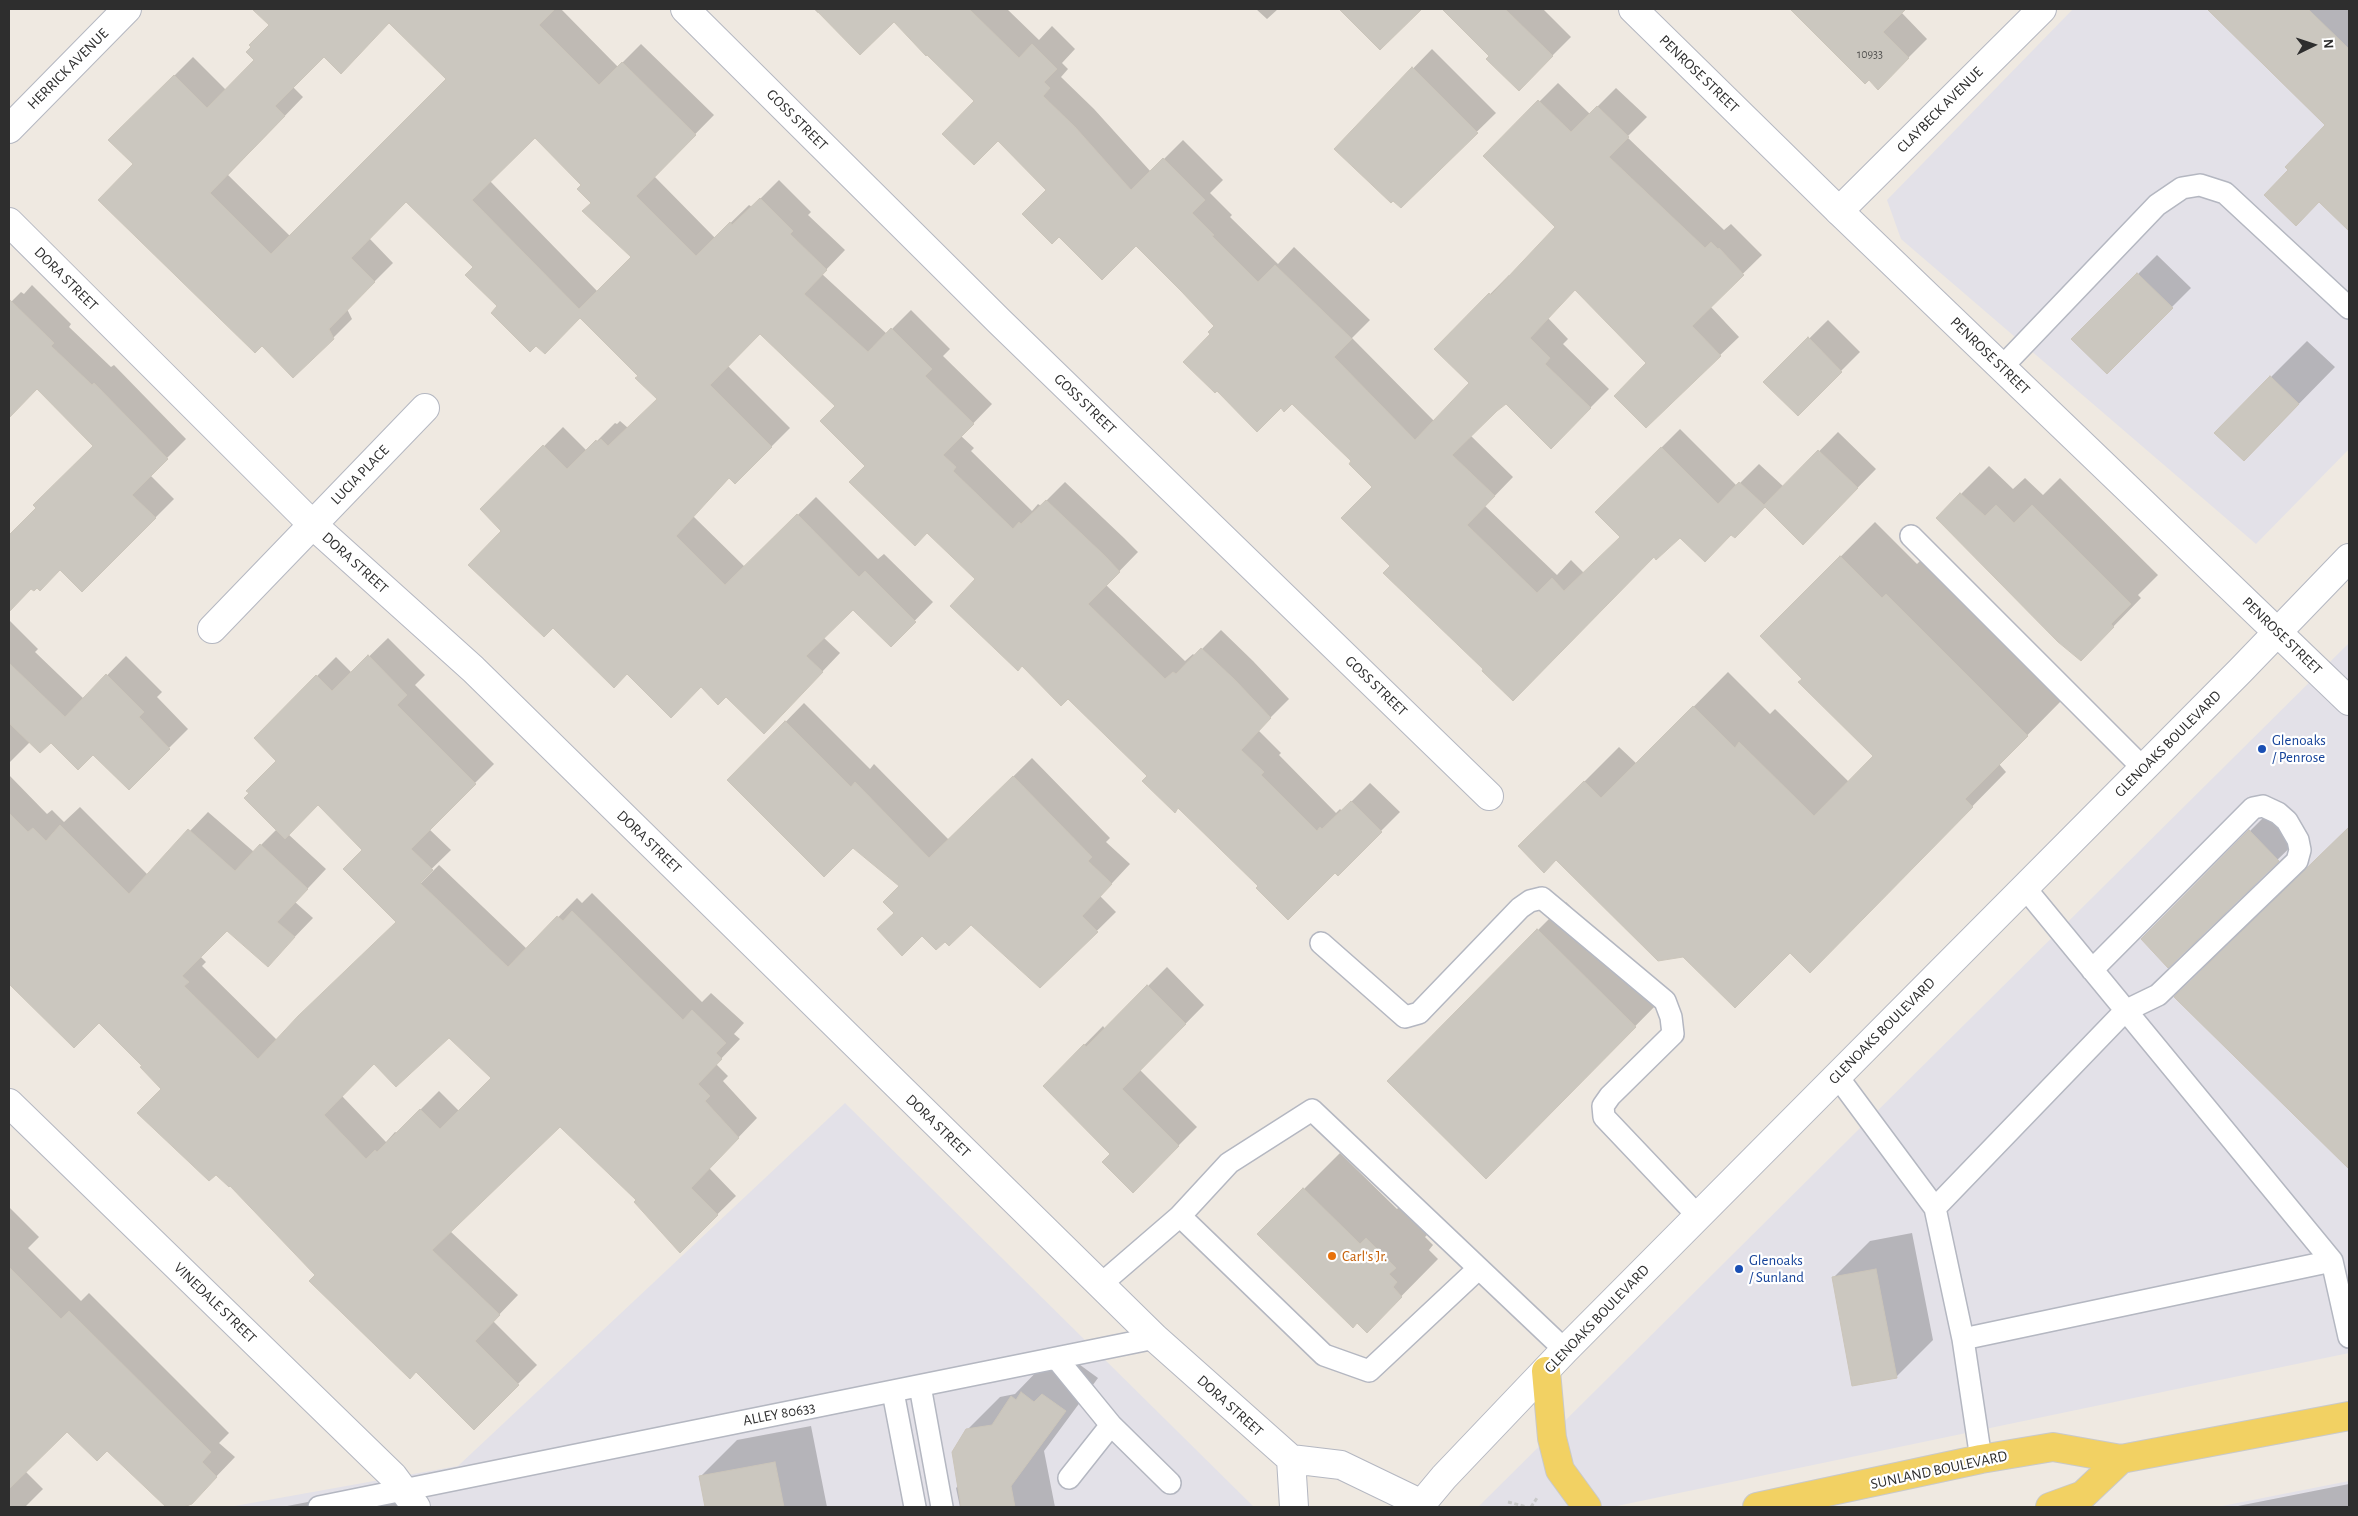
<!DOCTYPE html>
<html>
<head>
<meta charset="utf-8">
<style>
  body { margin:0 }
  #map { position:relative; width:2358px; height:1516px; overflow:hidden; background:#efe9e1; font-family:"Alegreya Sans",sans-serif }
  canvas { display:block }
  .frame { position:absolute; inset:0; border:10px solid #2e2e2e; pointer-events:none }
  .north { position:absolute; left:2288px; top:20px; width:50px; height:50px; -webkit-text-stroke:4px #fff; paint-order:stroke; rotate:86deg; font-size:14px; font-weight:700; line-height:20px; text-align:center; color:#2e2e2e }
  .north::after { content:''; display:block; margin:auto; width:18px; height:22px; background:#2e2e2e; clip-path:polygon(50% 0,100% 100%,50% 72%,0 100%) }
</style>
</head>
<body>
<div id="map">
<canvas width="2358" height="1516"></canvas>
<div class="frame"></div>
<div class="north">N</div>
</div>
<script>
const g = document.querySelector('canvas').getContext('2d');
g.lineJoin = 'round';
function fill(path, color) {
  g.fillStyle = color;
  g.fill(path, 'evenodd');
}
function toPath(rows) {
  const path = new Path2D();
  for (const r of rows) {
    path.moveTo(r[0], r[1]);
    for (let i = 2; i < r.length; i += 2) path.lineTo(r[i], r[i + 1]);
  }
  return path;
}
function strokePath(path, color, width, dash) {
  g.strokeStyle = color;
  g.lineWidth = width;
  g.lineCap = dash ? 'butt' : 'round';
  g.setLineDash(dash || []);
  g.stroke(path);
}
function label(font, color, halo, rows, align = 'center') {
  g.font = font + ' "Alegreya Sans",sans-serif';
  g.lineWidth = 4.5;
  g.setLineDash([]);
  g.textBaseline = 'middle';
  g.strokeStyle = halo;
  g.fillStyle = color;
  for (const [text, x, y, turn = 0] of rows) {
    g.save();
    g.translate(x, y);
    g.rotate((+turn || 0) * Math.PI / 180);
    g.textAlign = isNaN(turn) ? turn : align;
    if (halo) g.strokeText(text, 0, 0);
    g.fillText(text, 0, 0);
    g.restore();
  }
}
fill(toPath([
  [2073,9,2349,9,2349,449,2256,544,1901,239,1887,200],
  [2349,643,2349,1353,1612,1507,1478,1507],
  [845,1103,1254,1507,229,1507,458,1466],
  [2349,1481,2349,1507,2217,1507]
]), '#e3e1e8');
fill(toPath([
  [254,9,561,9,618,67,641,44,714,115,654,176,715,238,749,205,752,207,779,180,811,212,808,215,845,250,822,274,887,334,911,310,950,349,943,356,992,404,961,436,974,448,971,451,1032,511,1038,504,1041,506,1065,482,1124,538,1138,552,1106,585,1185,661,1193,654,1195,656,1221,630,1253,661,1289,699,1258,730,1281,753,1279,755,1336,813,1340,809,1342,811,1370,783,1400,812,1338,874,1335,871,1260,886,1149,776,977,579,867,466,836,406,760,333,728,366,790,428,735,483,730,477,693,516,745,567,816,497,878,559,884,554,933,602,891,645,853,608,823,637,840,653,782,714,701,686,503,531,482,509,563,427,587,451,615,423,617,424,620,421,628,428,658,399,640,376,580,316,536,344,498,306,475,267,406,201,369,238,393,263,347,309,352,319,333,338,110,140,193,57,226,90,256,60,271,25],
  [390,22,448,79,290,236,228,175,303,97,293,87,324,55],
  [535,136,583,185,593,203,632,257,598,292,490,181],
  [814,9,1007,9,1039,40,1052,26,1075,49,1062,63,1068,69,1061,77,1094,109,1151,172,1183,140,1223,180,1210,193,1232,215,1230,217,1278,264,1294,247,1370,320,1352,338,1434,421,1471,383,1436,349,1509,275,1510,276,1556,227,1485,156,1558,83,1590,114,1616,88,1647,117,1627,137,1724,230,1731,224,1762,255,1710,306,1739,337,1646,426,1648,363,1575,289,1548,318,1568,339,1563,344,1609,389,1551,447,1506,402,1470,435,1513,477,1485,506,1557,575,1571,560,1584,573,1621,537,1597,512,1680,429,1737,486,1759,464,1784,487,1838,432,1876,469,1822,524,1765,506,1732,533,1680,536,1654,556,1485,669,1392,566,1374,487,1352,461,1292,402,1212,334,1216,326,1136,245,1048,190,998,139,976,101,894,21,819,11,818,13],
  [1256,9,1278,9,1267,19],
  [1340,9,1420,9,1380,49],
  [1466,9,1543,9,1571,37,1519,89,1491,56,1455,20],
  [1791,9,1904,9,1901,12,1927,39,1878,88,1869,78,1865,82],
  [2209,9,2349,9,2349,230,2290,170,2327,125],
  [1432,49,1496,113,1401,206,1336,148],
  [2157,255,2191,288,2107,372,2073,339],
  [32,285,71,324,69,327,111,367,114,365,186,439,150,475,174,499,82,591,61,568,37,587,32,587,9,610,9,537,95,446,37,388,11,414,9,412,9,304,21,292,24,294],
  [1828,320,1860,352,1798,414,1765,382],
  [2307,341,2335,367,2244,460,2271,377],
  [1989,466,2013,489,2025,478,2043,495,2060,478,2158,575,2138,595,2141,598,2081,660,1937,518],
  [1875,522,1917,564,1921,560,2061,701,1999,764,2006,772,1844,937,1790,951,1683,956,1557,859,1520,846,1619,747,1637,764,1728,672,1770,714,1775,709,1849,782,1875,756,1804,678,1762,636],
  [9,620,38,649,35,652,84,699,126,656,162,692,157,697,188,729,129,788,93,753,51,741,30,742,9,763],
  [388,638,425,675,415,685,494,764,429,829,451,850,414,886,416,888,439,865,527,949,577,898,582,903,592,893,702,1002,711,993,744,1023,734,1034,740,1039,716,1064,728,1076,723,1081,757,1118,709,1168,736,1196,680,1251,637,1200,560,1125,450,1231,518,1295,493,1321,537,1365,474,1428,317,1275,144,1066,99,1021,74,1047,9,982,9,970,24,954,9,938,9,775,47,814,52,810,64,822,80,807,148,875,208,812,254,852,277,829,278,761,255,738,336,657,352,673],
  [318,804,364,850,398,922,277,1040,202,966,206,962,200,956,227,929,286,946,313,918,295,902,326,869,288,834],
  [449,1036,493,1078,459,1111,439,1091,397,1133,395,1132,386,1142,342,1096,374,1062],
  [804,703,870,769,874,764,949,840,1032,758,1110,838,1106,842,1130,864,1100,896,1116,912,1040,987,971,923,945,941,922,935,895,912,900,886,853,847,729,780],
  [2278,803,2306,832,2168,966,2142,939],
  [2349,828,2349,1167,2176,997],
  [1566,902,1663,998,1514,1149,1538,930],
  [1167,967,1204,1005,1140,1070,1197,1127,1133,1191,1112,1154,1044,1086,1103,1026,1105,1029],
  [1340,1153,1397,1209,1403,1203,1432,1230,1425,1237,1433,1245,1429,1250,1438,1259,1367,1331,1259,1234],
  [9,1207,39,1237,28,1248,81,1301,89,1293,229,1433,219,1443,235,1457,187,1507,168,1507,107,1449,67,1430,25,1471,43,1489,25,1507,9,1507],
  [1912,1233,1933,1340,1896,1377,1833,1278,1870,1241],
  [1076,1362,1098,1378,1044,1451,1055,1507,960,1507,956,1488,959,1485,967,1430,1000,1397,1015,1394,1044,1364],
  [811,1426,827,1507,706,1507,701,1476,737,1440],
  [2349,1484,2349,1507,2233,1507],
  [370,1490,391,1495,403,1507,282,1507]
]), '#0003');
const building = toPath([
  [252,9,555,9,539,25,599,85,622,62,696,135,636,196,696,256,730,222,732,225,760,198,793,231,790,234,827,270,804,294,868,352,891,328,932,369,925,376,974,424,943,455,956,467,953,471,1013,529,1019,522,1021,524,1046,500,1105,556,1120,572,1088,604,1165,679,1173,672,1176,674,1201,648,1235,680,1271,718,1241,750,1264,772,1261,775,1317,831,1320,827,1322,829,1351,801,1382,832,1338,876,1335,873,1288,920,1256,888,1258,886,1178,808,1175,813,1142,781,1147,776,1068,699,1061,706,1022,666,1018,671,950,606,975,579,927,533,915,546,849,482,865,466,820,421,835,406,760,334,710,385,772,447,735,484,729,478,676,536,725,585,797,514,859,577,865,571,916,622,891,647,853,610,806,656,823,672,764,734,726,697,718,705,701,687,671,718,627,674,614,688,553,628,544,637,468,565,501,531,480,509,543,445,567,469,596,440,597,442,601,439,608,446,657,399,635,378,638,376,580,318,545,354,536,346,530,352,491,313,497,306,465,275,473,267,406,202,351,258,375,282,329,329,334,339,293,378,262,346,255,353,98,200,133,164,108,140,174,75,207,108,254,60,246,52,251,47,249,45,269,25,252,9],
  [389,23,446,79,271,254,210,193,285,116,275,106,324,57,341,74,389,23],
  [535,138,581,185,577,189,591,203,582,211,631,257,579,309,472,200,535,138],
  [815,9,969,9,1019,58,1032,44,1057,69,1044,82,1050,88,1043,96,1075,127,1131,190,1163,158,1205,200,1192,213,1214,235,1212,236,1258,282,1275,265,1352,339,1334,357,1415,440,1469,383,1434,349,1489,293,1491,295,1555,227,1483,156,1538,100,1571,132,1597,106,1629,137,1609,157,1705,248,1711,242,1718,249,1719,248,1744,275,1692,326,1721,356,1646,428,1614,396,1646,363,1575,290,1530,338,1550,358,1545,364,1591,408,1551,449,1506,404,1497,411,1452,455,1495,496,1467,525,1537,593,1552,578,1564,591,1620,537,1595,512,1661,447,1718,504,1739,482,1764,505,1818,450,1858,488,1803,545,1765,507,1735,538,1731,535,1705,562,1680,538,1656,560,1654,557,1513,701,1482,671,1483,669,1383,573,1390,566,1341,518,1372,487,1349,464,1351,461,1292,404,1284,412,1281,408,1257,432,1217,391,1215,393,1183,362,1210,334,1208,332,1214,326,1181,291,1136,246,1102,280,1059,237,1052,244,1022,214,1046,190,998,141,974,165,942,134,974,101,927,55,926,56,894,22,860,55,815,9],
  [1339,9,1422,9,1380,50,1339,9],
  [1442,9,1505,9,1553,56,1519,91,1486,59,1489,56,1442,9],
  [1790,9,1906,9,1883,32,1909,58,1878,90,1869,80,1865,84,1790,9],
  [2207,9,2308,9,2349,49,2349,231,2319,202,2296,226,2264,195,2288,170,2285,167,2325,125,2207,9],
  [1412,67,1478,133,1401,208,1393,201,1391,203,1334,149,1412,67],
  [2137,273,2173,308,2107,374,2071,339,2137,273],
  [9,299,54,343,51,346,92,385,94,383,168,459,132,495,156,518,82,592,60,570,40,591,37,588,34,591,31,589,9,612,9,535,36,508,33,505,93,446,37,389,9,418,9,299],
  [1808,337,1842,372,1798,416,1763,382,1808,337],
  [2270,376,2299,404,2244,461,2214,433,2270,376],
  [1960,493,1985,516,1996,505,2014,523,2032,505,2131,604,2111,624,2114,627,2081,661,2058,642,1936,518,1960,493],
  [1840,556,1882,598,1886,594,2028,736,1965,799,1973,807,1810,973,1790,953,1735,1008,1683,957,1658,961,1556,860,1544,873,1518,846,1584,781,1601,798,1693,706,1735,748,1739,742,1814,816,1873,756,1798,682,1802,679,1760,636,1840,556],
  [368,655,407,695,397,705,476,784,411,849,433,870,420,883,508,967,557,916,563,921,572,911,683,1020,692,1010,726,1043,716,1053,722,1059,698,1084,710,1096,705,1101,739,1138,691,1188,718,1215,680,1253,634,1202,636,1200,560,1127,432,1250,500,1315,475,1341,519,1385,474,1430,416,1372,410,1379,309,1281,315,1275,230,1186,229,1187,216,1175,209,1181,137,1113,161,1089,140,1067,142,1066,99,1023,74,1048,9,984,9,813,28,832,33,828,46,841,60,825,129,894,188,829,235,871,260,844,308,889,277,922,295,937,268,967,227,931,182,976,189,982,184,986,258,1059,298,1016,396,922,343,869,362,850,318,805,285,839,244,798,249,793,246,791,276,761,254,738,316,675,332,691,368,655],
  [449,1038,491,1078,440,1129,420,1109,377,1152,375,1150,366,1159,324,1115,374,1064,396,1087,449,1038],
  [9,663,65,717,106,674,144,712,139,717,170,749,129,790,93,755,78,770,51,743,40,753,9,723,9,663],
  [785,721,851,787,855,782,929,858,1013,776,1092,857,1088,861,1112,884,1082,916,1098,932,1040,988,971,925,949,946,945,942,936,950,922,936,902,956,877,929,894,913,883,902,899,886,853,848,824,877,727,780,785,721],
  [2349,827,2349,1169,2174,997,2349,827],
  [2249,830,2279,861,2168,968,2141,939,2249,830],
  [1537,929,1636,1027,1486,1179,1387,1081,1537,929],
  [1147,985,1186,1024,1122,1089,1179,1146,1133,1193,1102,1162,1110,1154,1043,1086,1084,1044,1086,1047,1147,985],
  [1303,1188,1360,1244,1366,1238,1396,1268,1389,1274,1397,1282,1393,1287,1402,1297,1367,1333,1357,1323,1353,1328,1257,1234,1303,1188],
  [9,1267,61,1319,69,1311,208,1449,211,1452,202,1462,217,1477,192,1504,183,1507,166,1507,107,1451,97,1461,67,1432,9,1489,9,1267],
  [1876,1269,1897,1378,1852,1386,1832,1277,1876,1269],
  [1021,1392,1034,1402,1042,1394,1066,1411,1011,1486,1015,1507,961,1507,952,1452,966,1429,992,1425,1011,1396,1016,1400,1021,1392],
  [775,1462,784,1507,705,1507,699,1476,775,1462]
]);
fill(building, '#cbc7bf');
strokePath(building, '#cbc5ba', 1);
const service = toPath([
  [2002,367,2157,205,2182,188,2200,185,2225,193,2349,308],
  [1911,536,2143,768],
  [2025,888,2332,1261,2349,1337],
  [1321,943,1405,1017,1419,1013,1520,908,1530,901,1542,898,1665,1001,1671,1017,1673,1034,1610,1096,1603,1106,1604,1117,1698,1216],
  [1837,1076,1935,1208,1963,1339,1981,1459],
  [1935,1208,2125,1011,2158,995,2297,861,2300,850,2298,840,2287,821,2278,813,2263,806,2253,808,2092,970],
  [1478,1269,1369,1371,1324,1355,1180,1216,1229,1163,1312,1110,1565,1350],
  [1100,1285,1180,1216],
  [1963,1339,2332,1261],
  [1057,1359,1111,1425,1069,1478],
  [920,1386,942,1507],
  [893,1392,915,1507],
  [1111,1425,1170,1483],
  [319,1507,1155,1338]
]);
const minor = toPath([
  [685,9,999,321,1489,796],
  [9,129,127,9],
  [1839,211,2042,9],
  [9,222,313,525,473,669,1155,1338,1291,1459,1341,1465,1422,1504],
  [212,629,425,408],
  [9,1103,393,1476,416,1507],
  [1291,1459,1294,1507]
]);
const secondary = toPath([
  [1633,9,1839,211,2349,701],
  [1419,1507,1444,1477,1565,1350,2240,671,2349,558]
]);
const primary = toPath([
  [1546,1371,1552,1438,1560,1470,1587,1507],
  [1757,1507,1981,1459,2053,1447,2121,1459,2349,1416],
  [2050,1507,2083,1495,2121,1459]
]);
strokePath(service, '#b4b7c1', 24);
strokePath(minor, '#b4b7c1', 30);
strokePath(secondary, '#b4b7c1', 30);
strokePath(primary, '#c9c9c9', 30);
strokePath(toPath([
  [1508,1502,1527,1507],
  [1531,1507,1537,1498]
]), '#c9c9c9', 3, [4, 2.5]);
strokePath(service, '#fff', 21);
strokePath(minor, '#fff', 28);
strokePath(secondary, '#fff', 28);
strokePath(primary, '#f2d163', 28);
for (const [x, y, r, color] of [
  [2262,749,5,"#1a4fb4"],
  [1332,1256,5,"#e8710a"],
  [1739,1269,5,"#1a4fb4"]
]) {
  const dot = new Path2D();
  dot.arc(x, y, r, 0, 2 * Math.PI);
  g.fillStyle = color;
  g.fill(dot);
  strokePath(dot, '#fff', 2);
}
label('12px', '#555452', null, [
  ["10933",1870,54]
]);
label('15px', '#2e2e2e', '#fff', [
  ["HERRICK AVENUE",68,69,-45],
  ["PENROSE STREET",1699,74,44],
  ["CLAYBECK AVENUE",1940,110,-45],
  ["GOSS STREET",797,120,45],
  ["DORA STREET",66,279,45],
  ["PENROSE STREET",1990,356,44],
  ["GOSS STREET",1085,404,44],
  ["LUCIA PLACE",360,475,-46],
  ["DORA STREET",355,563,42],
  ["PENROSE STREET",2282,636,44],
  ["GOSS STREET",1376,686,44],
  ["GLENOAKS BOULEVARD",2168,744,-45],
  ["DORA STREET",649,842,44],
  ["GLENOAKS BOULEVARD",1882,1031,-45],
  ["DORA STREET",938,1126,44],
  ["VINEDALE STREET",215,1303,44],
  ["GLENOAKS BOULEVARD",1597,1319,-46],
  ["DORA STREET",1230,1406,42],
  ["ALLEY 80633",779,1414,-11],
  ["SUNLAND BOULEVARD",1939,1470,-12]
]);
label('15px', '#164399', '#fff', [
  ["Glenoaks",2272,740],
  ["/ Penrose",2272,757],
  ["Glenoaks",1749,1260],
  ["/ Sunland",1749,1277]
], 'left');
label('15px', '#c56008', '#fff', [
  ["Carl's Jr.",1342,1256]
], 'left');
</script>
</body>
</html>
